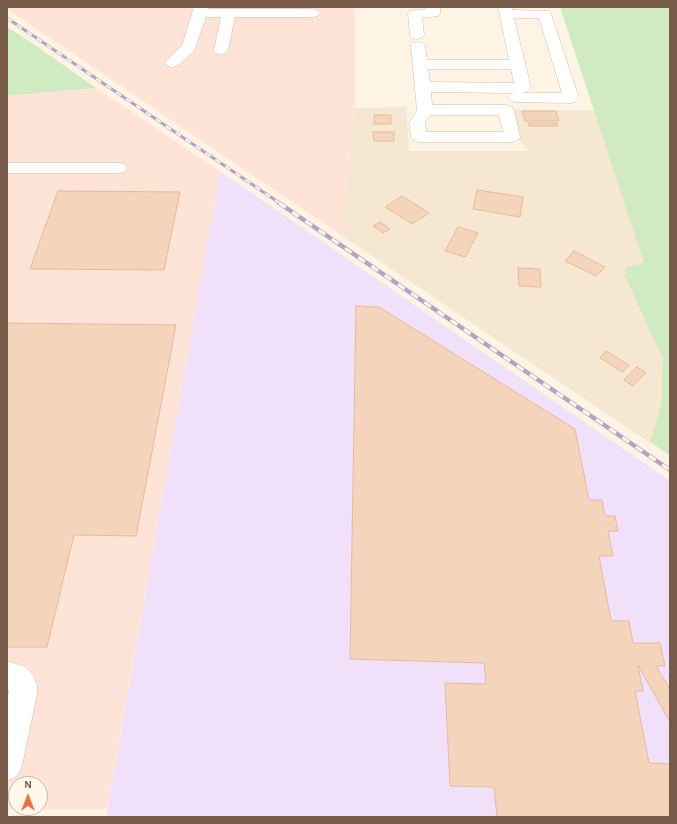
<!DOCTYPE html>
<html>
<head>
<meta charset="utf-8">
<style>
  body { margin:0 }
  #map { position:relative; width:677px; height:824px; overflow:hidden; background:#fdf4e3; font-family:"Alegreya Sans",sans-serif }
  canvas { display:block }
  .frame { position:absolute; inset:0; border:8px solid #775b48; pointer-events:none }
  .north { position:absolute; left:8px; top:776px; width:40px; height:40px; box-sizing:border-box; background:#fff8eb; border:1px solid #c9b9aa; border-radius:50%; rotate:0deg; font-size:11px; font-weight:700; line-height:16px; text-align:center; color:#775b48 }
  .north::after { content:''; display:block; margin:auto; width:14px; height:18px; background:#ed7143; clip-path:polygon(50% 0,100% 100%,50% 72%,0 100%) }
</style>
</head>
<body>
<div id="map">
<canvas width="677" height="824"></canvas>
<div class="frame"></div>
<div class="north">N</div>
</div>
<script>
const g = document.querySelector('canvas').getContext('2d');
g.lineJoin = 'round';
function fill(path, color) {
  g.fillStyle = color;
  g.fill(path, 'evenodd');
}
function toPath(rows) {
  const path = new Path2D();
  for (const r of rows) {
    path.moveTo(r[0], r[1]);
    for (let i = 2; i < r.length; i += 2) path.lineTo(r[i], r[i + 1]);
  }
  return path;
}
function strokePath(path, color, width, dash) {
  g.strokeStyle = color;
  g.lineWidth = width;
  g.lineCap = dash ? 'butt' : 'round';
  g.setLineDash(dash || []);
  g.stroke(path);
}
fill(toPath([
  [406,107,409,151,529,151,518,139,511,110,596,110,670,330,670,424,650,443,341,235,355,108]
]), '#f5e7d1');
fill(toPath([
  [7,7,355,7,355,108,341,235,7,9],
  [96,88,220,171,107,809,7,809,7,96],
  [16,784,40,784,40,808,16,808]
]), '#fee4d7');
fill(toPath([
  [220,171,670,481,670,817,106,817]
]), '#f1e0fa');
fill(toPath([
  [560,7,670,7,670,456,650,442,662,402,662,375,663,359,625,276,626,267,644,263],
  [7,27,32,43,96,88,7,96]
]), '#d0ebc1');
const building = toPath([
  [522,111,556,111,559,121,525,121,522,111],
  [374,115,391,115,391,124,374,124,374,115],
  [528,123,557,123,558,126,529,126,528,123],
  [373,132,394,132,394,141,374,141,373,132],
  [477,190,523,197,520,217,473,209,477,190],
  [58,191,180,192,164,270,30,269,58,191],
  [402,196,429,213,412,224,385,207,402,196],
  [380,222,390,229,383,233,373,226,380,222],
  [458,227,478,233,465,257,445,251,458,227],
  [574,251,605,267,596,276,565,261,574,251],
  [518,268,540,269,541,287,519,286,518,268],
  [356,306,379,307,575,429,589,500,602,500,605,516,615,516,618,531,608,531,613,556,599,556,611,621,629,621,633,643,660,643,665,666,656,666,670,689,670,722,638,665,643,691,635,691,649,763,670,764,670,817,497,817,494,787,450,786,445,683,486,684,484,663,350,659,356,306],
  [7,323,176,325,136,536,74,535,47,647,7,647,7,323],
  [606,351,629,365,623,372,600,358,606,351],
  [637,367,646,373,633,386,624,380,637,367]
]);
fill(building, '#f4d4ba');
strokePath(building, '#e7bb99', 1);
const minor = toPath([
  [194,7,208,7,208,9,313,9,318,10,320,13,318,16,313,17,235,17,228,50,226,53,221,54,216,53,214,50,221,17,206,17,194,51,177,66,172,67,167,66,165,63,167,60,182,46,194,7],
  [426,7,440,7,440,13,438,16,422,18,424,35,422,38,417,39,412,38,410,35,408,14,410,11,426,9,426,7],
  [498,7,512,7,512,10,550,11,579,98,576,101,571,103,515,102,510,100,507,97,510,94,514,93,431,92,432,105,506,105,512,107,514,110,520,137,518,140,512,142,419,142,413,140,411,137,409,123,417,110,411,46,413,43,418,42,423,43,425,46,427,60,509,60,498,7],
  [514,18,539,18,562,93,523,93,528,91,531,88,514,18],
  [428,69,511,69,514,83,430,82,428,69],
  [430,115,499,115,503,132,426,132,425,123,430,115],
  [7,163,118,163,124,164,126,168,124,172,118,173,7,173,7,163],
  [7,661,26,667,33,675,37,685,37,694,22,766,17,776,7,781,7,703,9,690,7,689,7,661]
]);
strokePath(minor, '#d1bfac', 1);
fill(minor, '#fff');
const railFar1 = toPath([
  [7,18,281,204]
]);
const rail = toPath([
  [279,203,670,470]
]);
strokePath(railFar1, '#b8a1c7', 3);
strokePath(rail, '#b8a1c7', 4.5);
strokePath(railFar1, '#fff8eb', 2, [6]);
strokePath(rail, '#fff8eb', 3, [8]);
</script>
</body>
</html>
